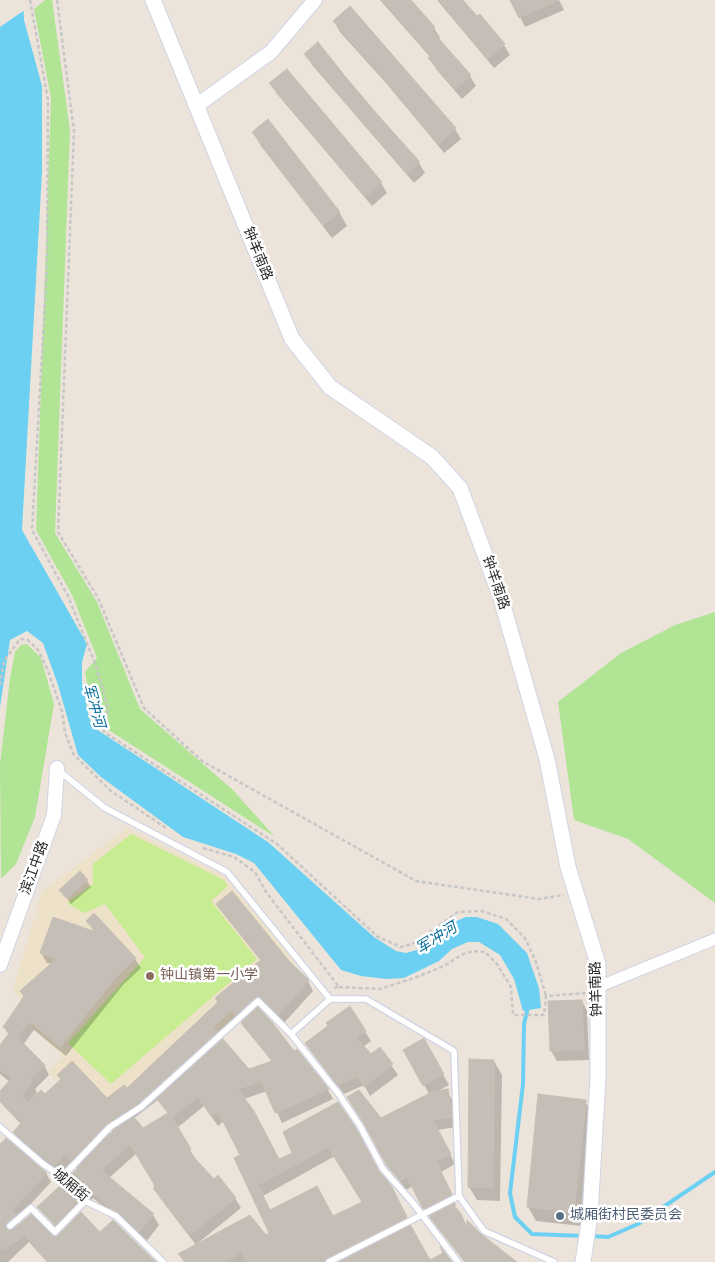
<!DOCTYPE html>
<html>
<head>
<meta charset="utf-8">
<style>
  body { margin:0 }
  canvas { display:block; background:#ece4db }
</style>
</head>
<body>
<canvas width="715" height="1262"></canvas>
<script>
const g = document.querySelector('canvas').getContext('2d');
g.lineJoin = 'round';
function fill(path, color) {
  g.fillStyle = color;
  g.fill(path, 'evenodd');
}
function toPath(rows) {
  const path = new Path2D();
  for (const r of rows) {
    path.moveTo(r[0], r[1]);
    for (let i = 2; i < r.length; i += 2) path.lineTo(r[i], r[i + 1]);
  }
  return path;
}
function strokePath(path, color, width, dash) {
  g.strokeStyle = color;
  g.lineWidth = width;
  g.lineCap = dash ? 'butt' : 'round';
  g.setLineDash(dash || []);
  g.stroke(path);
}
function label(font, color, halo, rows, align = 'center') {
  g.font = font + ' "Nunito Sans","Noto Sans SC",sans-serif';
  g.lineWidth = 5;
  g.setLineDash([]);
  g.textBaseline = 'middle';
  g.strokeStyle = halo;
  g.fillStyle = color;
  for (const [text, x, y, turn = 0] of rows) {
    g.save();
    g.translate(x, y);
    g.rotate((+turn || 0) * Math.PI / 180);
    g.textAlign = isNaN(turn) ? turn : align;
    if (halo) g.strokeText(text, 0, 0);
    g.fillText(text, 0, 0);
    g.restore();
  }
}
fill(toPath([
  [127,828,223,875,296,963,203,1055,101,1130,47,1071,62,1056,30,1026,36,1021,13,989,42,891]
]), '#eee1ca');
fill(toPath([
  [45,0,52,0,70,130,55,533,97,602,140,709,233,790,275,837,93,720,85,672,97,658,72,595,36,530,51,98,34,9],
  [715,612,715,903,628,839,574,820,558,702,621,653,675,625],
  [27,644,41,658,54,704,35,817,16,864,1,879,0,764,10,678,15,652,21,645]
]), '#b2e496');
fill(toPath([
  [131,834,224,880,228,886,211,901,257,959,111,1084,68,1043,145,957,105,904,84,913,67,903,93,884,93,864]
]), '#c7ec91');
fill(toPath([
  [0,0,23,0,24,20,42,86,42,172,22,530,87,644,82,662,82,682,89,717,93,727,268,842,374,937,396,951,406,953,427,947,438,940,454,922,466,917,477,917,498,924,527,953,539,988,541,1008,523,1011,514,979,500,955,479,942,468,942,452,949,439,961,404,978,386,979,361,976,341,970,254,863,236,854,183,837,101,777,78,755,58,685,43,643,27,631,10,640,0,707]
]), '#6bd0f1');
fill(toPath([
  [0,0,26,0,26,9,0,27]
]), '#ece4db');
fill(toPath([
  [380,0,409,0,434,28,440,38,438,40,470,76,476,86,462,99,436,69,431,58],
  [437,0,462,0,504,45,510,55,494,68],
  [512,0,559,0,564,10,525,27],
  [350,7,455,129,461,139,444,153,394,92,340,32,334,21],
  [318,44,419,163,425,173,414,183,312,65,306,54],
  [271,83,381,183,387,193,372,206,277,94],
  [253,132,339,212,347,226,332,238,261,146],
  [87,881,91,887,71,904,61,890],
  [217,905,289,963,308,981,313,991,284,1023,265,1005,259,1010,328,1090,333,1099,282,1123,267,1091,244,1099,279,1160,294,1153,338,1104,381,1178,396,1197,429,1261,451,1262,184,1262,180,1254,196,1245,160,1198,154,1188,156,1186,137,1153,109,1178,153,1215,159,1225,146,1242,93,1198,90,1202,76,1188,70,1177,78,1169,71,1163,60,1174,20,1141,14,1132,21,1124,0,1102,0,1092,10,1082,0,1074,0,1047,9,1035,4,1027,52,964,47,963,41,953,95,933,88,921,135,959,141,968,123,985,66,1056,34,1030,23,1045,44,1065,49,1075,35,1089,37,1092,32,1100,45,1095,107,1100,126,1090,261,961],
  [237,1019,243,1023,272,1062,248,1071,222,1042,218,1036],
  [159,1099,169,1114,143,1130,133,1119],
  [204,1106,218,1126,224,1121,242,1156,270,1234,265,1236,198,1243,241,1208,235,1198,214,1180,196,1160,177,1128],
  [105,1118,113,1132,111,1134,103,1119],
  [335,1156,364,1202,333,1217,270,1211,263,1196],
  [582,1001,587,1011,589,1060,557,1061,551,1051],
  [350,1008,371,1041,363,1047,371,1056,380,1049,398,1075,370,1096,364,1085,344,1094,306,1044],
  [423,1040,449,1085,436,1092,447,1091,453,1101,456,1127,437,1130,455,1164,441,1172,456,1205,453,1207,468,1231,480,1235,515,1262,465,1262,430,1218,413,1186,406,1190,388,1166,380,1120,429,1094,405,1050],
  [494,1061,502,1075,500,1201,477,1200,469,1187],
  [585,1101,593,1115,582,1226,536,1221,528,1207],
  [0,1146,46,1173,51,1182,17,1219,20,1225,54,1238,100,1234,154,1262,47,1262,29,1242,8,1262,0,1262],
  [76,1200,80,1207,59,1231,39,1208]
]), '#0003');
strokePath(toPath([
  [528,1007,524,1024,523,1084,510,1193,515,1217,532,1234,584,1236],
  [591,1236,608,1237,638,1224,715,1172]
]), '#6bd0f1', 4);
const building = toPath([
  [382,0,411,0,435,27,432,31,471,75,455,89,428,58,431,56,382,0],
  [439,0,463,0,477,16,480,14,505,44,487,59,439,0],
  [510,0,559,0,519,18,510,0],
  [350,6,456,128,438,144,391,89,392,88,333,21,350,6],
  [318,42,359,94,420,162,407,174,304,54,318,42],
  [287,69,382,182,365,197,269,83,287,69],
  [268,119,340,212,323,225,252,132,268,119],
  [80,871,88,880,67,899,59,890,80,871],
  [232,891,290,962,309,980,278,1015,259,996,235,1015,231,1011,213,1027,217,1032,142,1100,107,1124,71,1160,65,1154,54,1166,13,1132,22,1122,0,1101,0,1091,12,1078,0,1070,0,1045,10,1032,3,1027,24,996,20,991,56,959,40,953,53,917,96,932,86,921,94,913,136,958,118,975,60,1047,29,1021,17,1037,45,1065,30,1079,32,1081,21,1096,28,1102,41,1090,45,1094,61,1079,57,1075,72,1061,107,1098,124,1085,127,1088,218,1002,215,998,261,960,216,904,232,891],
  [582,1000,584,1050,550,1051,548,1001,582,1000],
  [350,1006,366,1031,356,1037,371,1054,380,1047,393,1064,364,1087,358,1076,337,1085,305,1043,328,1026,326,1023,350,1006],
  [258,1007,272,1022,294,1051,297,1049,329,1089,275,1113,261,1081,238,1089,254,1111,279,1159,292,1153,283,1132,338,1102,356,1128,379,1171,391,1185,407,1217,327,1258,324,1262,247,1262,241,1251,228,1262,185,1262,178,1254,250,1215,266,1235,269,1233,234,1158,240,1155,218,1112,211,1116,198,1097,172,1117,191,1149,188,1151,214,1179,218,1175,236,1198,189,1235,153,1188,155,1186,130,1144,101,1170,154,1214,139,1232,119,1212,110,1208,87,1189,83,1193,69,1177,113,1131,134,1117,143,1128,168,1113,157,1099,223,1039,249,1069,272,1061,241,1023,258,1007],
  [328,1147,362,1202,333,1216,317,1186,270,1210,258,1185,328,1147],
  [424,1038,444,1074,423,1086,403,1050,424,1038],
  [469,1059,494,1060,493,1187,468,1187,469,1059],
  [448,1089,452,1117,433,1120,451,1154,436,1161,452,1194,423,1209,407,1177,400,1181,387,1166,364,1124,347,1097,359,1090,381,1118,432,1092,448,1089],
  [538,1094,586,1100,574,1212,527,1207,538,1094],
  [6,1138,47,1173,11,1211,16,1215,6,1224,7,1229,13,1230,31,1214,52,1235,56,1237,81,1212,100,1232,113,1220,156,1262,48,1262,24,1234,5,1250,0,1245,0,1144,6,1138],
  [62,1184,77,1199,73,1204,74,1205,55,1225,37,1207,62,1184],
  [453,1204,461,1214,467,1228,467,1220,481,1234,517,1262,465,1262,429,1216,453,1204],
  [411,1226,430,1260,443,1253,440,1246,452,1262,339,1262,411,1226]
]);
fill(building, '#c4beb7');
strokePath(building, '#c7c0b4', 1);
const service = toPath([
  [58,770,105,808,227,872,330,999,366,999,454,1051,459,1196,484,1231,554,1262],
  [330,999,291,1034,338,1093,360,1126,383,1169,413,1203,458,1262],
  [0,1127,43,1164,62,1177,85,1201,116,1216,163,1262],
  [62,1177,110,1127,141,1107,258,1001,291,1034],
  [10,1226,31,1208,55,1232,85,1201],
  [329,1262,459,1196]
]);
const minor = toPath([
  [598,987,715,939]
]);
const tertiary = toPath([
  [196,106,271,52,315,0],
  [0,965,54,815,57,768]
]);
const secondary = toPath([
  [153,0,292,339,330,387,432,457,460,488,500,595,547,759,568,867,598,964,598,1078,590,1215,583,1262]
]);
strokePath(service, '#d0d4e3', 8);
strokePath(minor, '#d0d4e3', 13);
strokePath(tertiary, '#d0d4e3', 16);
strokePath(secondary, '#d0d4e3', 17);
strokePath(toPath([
  [30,0,48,100,47,266,32,530,68,596,95,663,108,708,104,732,277,844,378,937,401,947,412,944,458,912,482,911,506,919,525,938,536,962,546,996],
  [57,0,74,131,58,532,98,598,144,708,202,761,416,881,539,899,564,895],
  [0,685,4,661,20,639,28,640,38,650,47,668,62,711,65,733,74,755,111,791,166,828],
  [203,848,234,857,255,872,266,892,339,987,333,988],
  [339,987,380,989,417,977,444,966,463,954,473,951,485,952,497,964,511,987,513,1015,544,1015,546,996,586,993]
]), '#c7c7c7', 2.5, [4, 2.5]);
strokePath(service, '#fff', 5.5);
strokePath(minor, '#fff', 11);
strokePath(tertiary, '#fff', 14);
strokePath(secondary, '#fff', 15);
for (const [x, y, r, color] of [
  [150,976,5,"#8d6e63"],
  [560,1216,5,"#5c6f8a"]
]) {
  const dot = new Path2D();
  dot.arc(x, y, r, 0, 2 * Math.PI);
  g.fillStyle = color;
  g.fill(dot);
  strokePath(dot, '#fff', 2);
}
label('14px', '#292929', '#fff', [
  ["钟羊南路",257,254,68],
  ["钟羊南路",495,583,71],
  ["滨江中路",35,868,-70],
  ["钟羊南路",597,989,-92],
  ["城厢街",70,1186,40]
]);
label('14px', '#785e54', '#fff', [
  ["钟山镇第一小学",160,976]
], 'left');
label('14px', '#4e5e75', '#fff', [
  ["城厢街村民委员会",570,1216]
], 'left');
label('italic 15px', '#0a6d9c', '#fff', [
  ["军冲河",93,706,74],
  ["军冲河",437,939,-32]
]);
</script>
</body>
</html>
